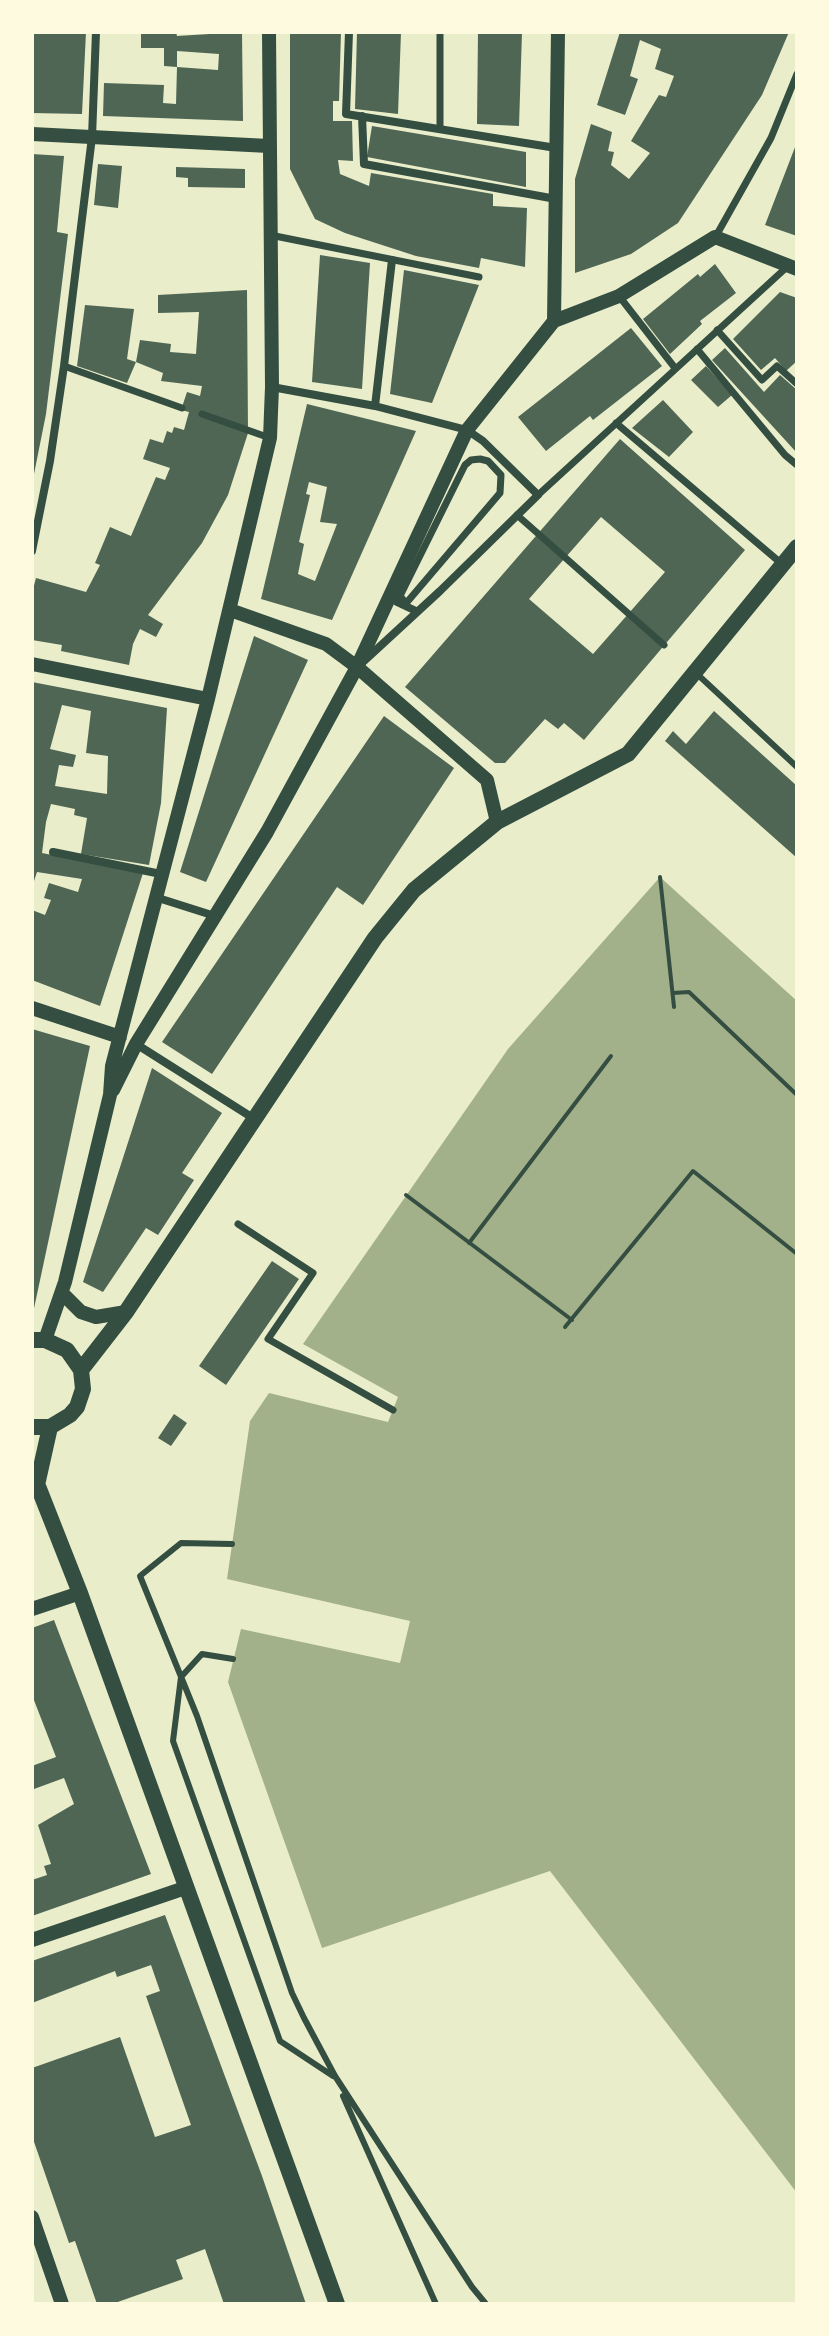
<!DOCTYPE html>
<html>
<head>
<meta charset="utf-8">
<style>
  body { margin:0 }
  #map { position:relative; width:829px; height:2336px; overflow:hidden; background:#e9edc9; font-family:"IBM Plex Sans",sans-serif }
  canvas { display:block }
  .frame { position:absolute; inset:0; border:34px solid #fefae0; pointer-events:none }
</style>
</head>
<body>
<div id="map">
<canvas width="829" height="2336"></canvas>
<div class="frame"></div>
</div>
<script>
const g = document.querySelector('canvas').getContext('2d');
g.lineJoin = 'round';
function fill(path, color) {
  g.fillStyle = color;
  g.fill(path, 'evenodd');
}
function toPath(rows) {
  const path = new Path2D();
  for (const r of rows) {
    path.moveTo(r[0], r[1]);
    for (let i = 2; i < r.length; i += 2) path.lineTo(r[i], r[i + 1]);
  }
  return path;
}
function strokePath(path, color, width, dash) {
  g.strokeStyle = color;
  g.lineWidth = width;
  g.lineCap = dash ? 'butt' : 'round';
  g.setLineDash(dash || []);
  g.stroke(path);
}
fill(toPath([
  [660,877,797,1001,797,2193,550,1871,322,1948,228,1682,241,1629,400,1663,410,1621,227,1579,250,1421,269,1393,388,1422,398,1397,303,1344,508,1049]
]), '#a3b18a');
fill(toPath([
  [32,32,86,32,82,114,32,113],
  [141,32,176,32,177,36,242,32,243,121,103,116,104,83,164,85,163,103,176,104,177,67,218,70,219,54,177,51,177,67,164,66,164,48,141,48],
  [290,32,341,32,339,101,333,101,333,121,352,121,353,161,338,160,340,174,369,186,371,173,493,194,493,206,527,208,525,267,481,258,479,268,416,256,345,233,315,219,290,169],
  [357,32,401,32,398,114,355,109],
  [478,32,522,32,519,126,477,124],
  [620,32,789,32,762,95,678,223,631,254,575,273,575,179,591,124,612,132,608,151,614,152,611,165,629,179,650,153,631,141,659,95,666,97,674,76,655,69,661,49,640,40,630,76,638,79,625,115,597,105],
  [372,126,526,152,526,187,367,157],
  [797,142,797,236,765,225],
  [32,154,64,156,57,232,68,234,46,414,33,479],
  [98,164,122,166,118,208,94,205],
  [176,167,245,169,245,188,188,187,188,178,176,177],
  [320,255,370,263,362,389,312,382],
  [715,264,736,293,700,321,702,324,670,354,643,319,698,274,700,277],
  [404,270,479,285,432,403,390,394],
  [247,290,248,433,228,495,202,543,148,615,163,624,156,637,140,629,133,644,129,665,61,651,62,645,32,640,32,593,36,578,86,592,100,565,95,563,110,527,131,536,156,477,165,480,170,468,143,459,150,439,163,443,167,431,172,433,174,427,184,430,189,412,181,410,187,392,200,396,202,386,161,381,163,373,136,362,140,340,171,344,170,352,196,354,199,312,158,313,158,295],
  [780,292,797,298,797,361,786,371,775,358,761,370,733,339],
  [85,305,134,309,127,359,136,362,127,383,77,366],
  [631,328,662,366,593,420,590,416,546,451,518,417],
  [725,348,764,392,780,375,797,390,797,453,712,360],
  [706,366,732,395,718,407,691,380],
  [663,400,693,432,669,457,632,428],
  [307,404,416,431,332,620,261,599],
  [309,482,327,487,320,522,337,524,315,581,298,574,304,544,299,542,310,495,306,494],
  [620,439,745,550,584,740,564,723,558,729,545,719,505,763,495,763,405,687],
  [601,517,665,572,593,654,529,599],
  [254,636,308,660,206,882,180,872],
  [32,682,167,708,161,803,149,865,81,854,87,818,74,815,75,809,51,804,46,822,42,853,143,873,100,1006,32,980,32,910,45,915,51,900,44,898,49,883,78,892,82,879,37,872,32,887],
  [62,705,91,711,86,753,108,756,107,794,55,786,59,765,73,767,76,755,50,749],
  [714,711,797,786,797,858,665,741,673,731,686,744],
  [384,716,454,768,363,905,337,887,212,1074,162,1042],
  [32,1029,90,1046,33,1313,32,1313],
  [152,1068,222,1113,182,1173,194,1180,158,1235,146,1228,103,1292,83,1282],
  [272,1261,299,1279,226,1385,199,1366],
  [174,1414,187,1423,171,1446,158,1438],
  [54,1620,151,1874,32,1916,32,1880,47,1875,44,1866,51,1864,38,1825,74,1804,64,1778,34,1789,32,1783,32,1766,56,1757,32,1695,32,1628],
  [165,1915,262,2176,306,2304,224,2304,205,2249,176,2260,183,2279,112,2304,97,2304,75,2241,69,2243,32,2136,32,2068,120,2037,155,2137,191,2125,146,1996,160,1991,151,1965,117,1977,115,1971,32,2003,32,1961]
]), '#4f6655');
strokePath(toPath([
  [660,877,674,1007],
  [673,993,689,992,797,1095],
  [406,1195,572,1320],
  [469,1243,611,1056],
  [565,1327,693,1171,797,1254]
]), '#344e41', 4);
strokePath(toPath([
  [696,673,797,767],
  [232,1544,181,1543,140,1576,197,1716,292,1993,304,2018,335,2076,472,2287,486,2304],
  [233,1659,202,1654,181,1677,173,1741,280,2041,333,2076],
  [343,2096,436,2304]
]), '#344e41', 6);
strokePath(toPath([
  [440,32,440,128],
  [270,235,479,277],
  [716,236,771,138,797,74],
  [619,296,675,368],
  [717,330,762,380,777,366,797,384],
  [697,349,785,455,797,465],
  [64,366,182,408],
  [202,414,270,438],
  [616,423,782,564],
  [480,459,488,461,501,475,500,493,408,601,405,602,400,596,465,465,471,460,480,459],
  [538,495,788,266],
  [517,515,664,645],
  [238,1224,313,1273,268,1339,393,1410]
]), '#344e41', 7);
strokePath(toPath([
  [349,32,346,114,556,148],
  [362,116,364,164,556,199],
  [272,387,375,406,467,430,483,441,538,495,440,591,364,661],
  [375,406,392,260],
  [32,551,50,461,64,366,92,137,96,32],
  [393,592,397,602,416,611],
  [53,852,161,874],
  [155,897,215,916],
  [136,1044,253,1118]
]), '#344e41', 8);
strokePath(toPath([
  [32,134,269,146],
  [554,321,558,32],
  [230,610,326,644,357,667,487,780,497,822],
  [32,664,208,699],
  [32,1008,120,1037],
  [113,1090,136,1044,267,832,357,667,467,430,554,321,619,296,715,237,797,269],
  [62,1293,81,1312,96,1317,126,1312],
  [45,1340,65,1282,110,1095,112,1066,208,699,270,438,272,387,269,32],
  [32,1609,80,1593],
  [32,1940,185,1888],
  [32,2217,62,2304]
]), '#344e41', 14);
strokePath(toPath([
  [32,1340,45,1340,67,1350,81,1370,83,1389,77,1407,70,1415,50,1427,32,1427],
  [81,1370,126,1312,375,938,414,890,497,822,628,754,797,547],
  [32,1471,80,1593,337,2304],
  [37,1485,50,1427]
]), '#344e41', 16);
</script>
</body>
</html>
